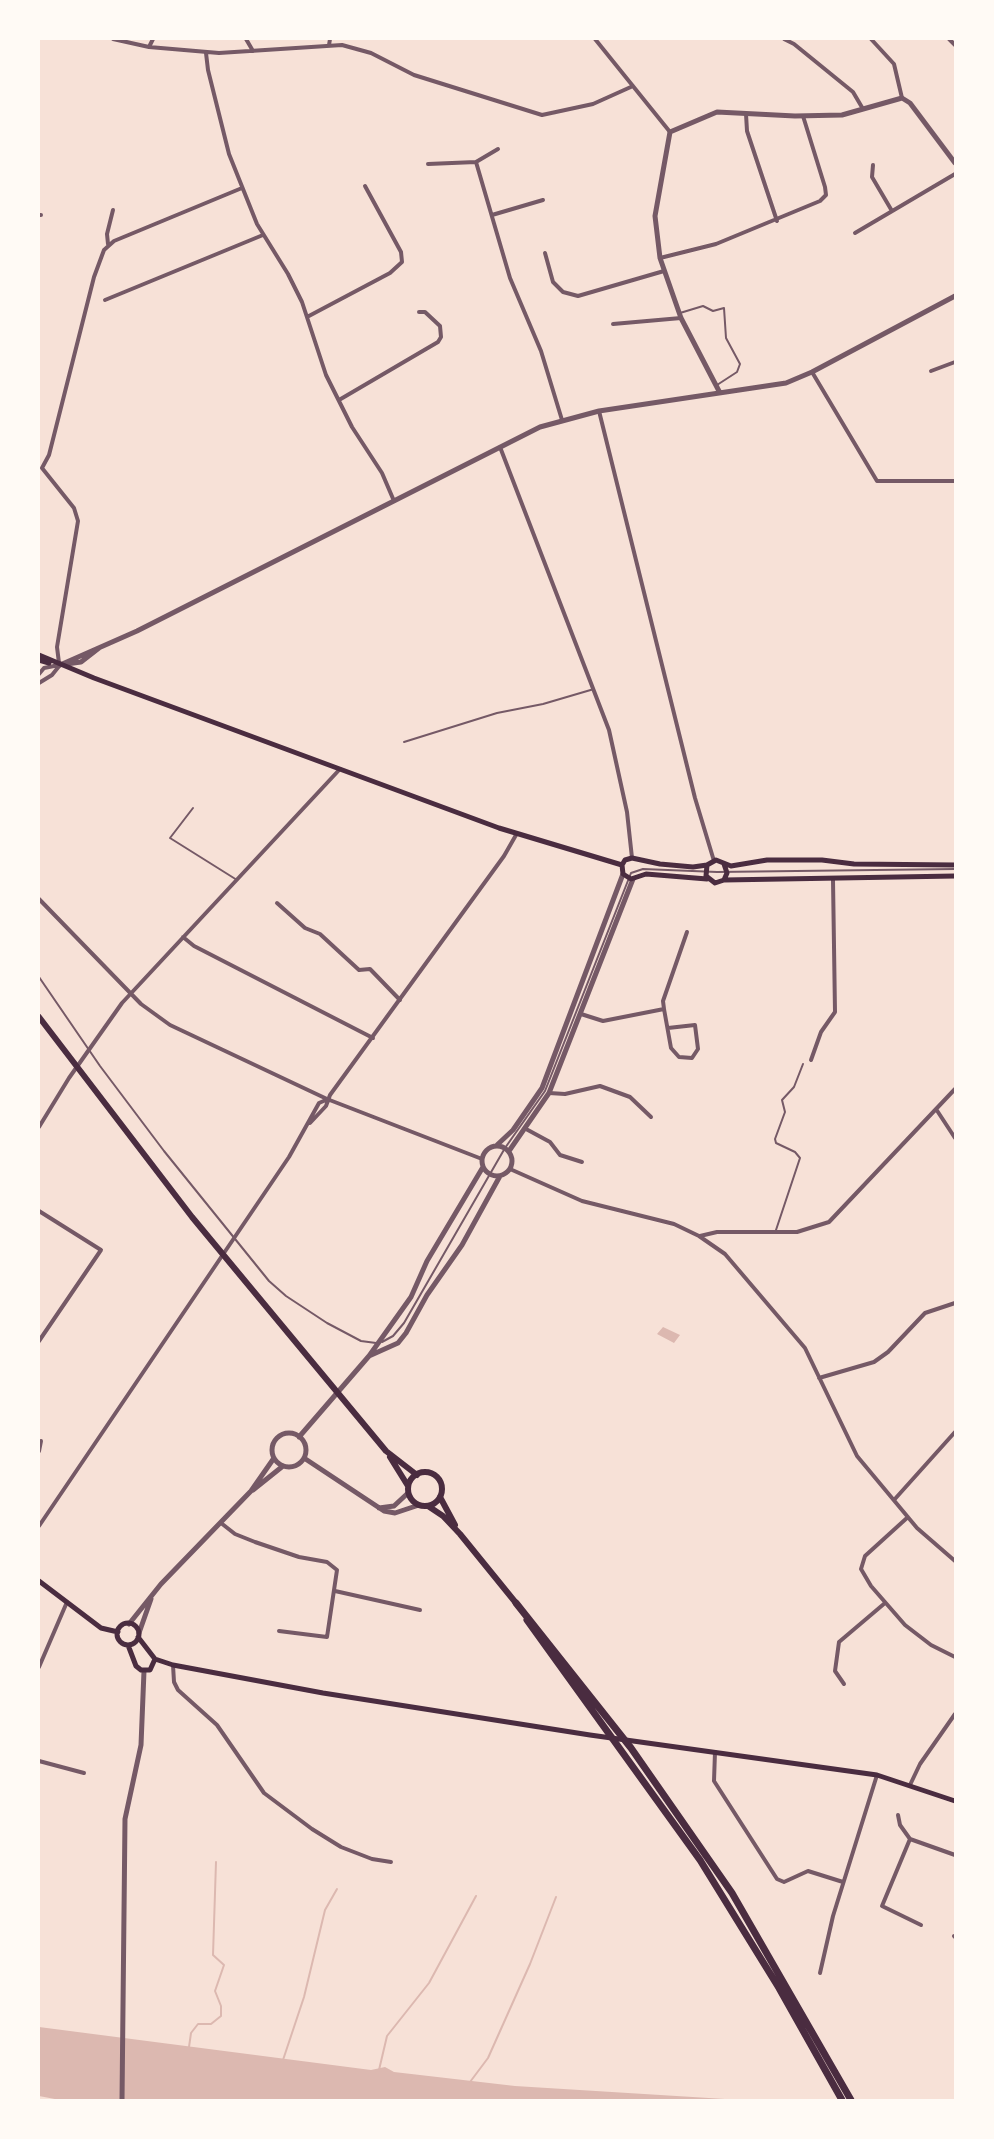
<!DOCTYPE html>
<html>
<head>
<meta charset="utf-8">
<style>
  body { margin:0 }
  #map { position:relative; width:994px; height:2139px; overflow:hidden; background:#f7e1d7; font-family:Raleway,sans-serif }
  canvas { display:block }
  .frame { position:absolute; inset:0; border:40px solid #fffaf5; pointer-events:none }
</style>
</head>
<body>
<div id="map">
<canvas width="994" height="2139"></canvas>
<div class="frame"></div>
</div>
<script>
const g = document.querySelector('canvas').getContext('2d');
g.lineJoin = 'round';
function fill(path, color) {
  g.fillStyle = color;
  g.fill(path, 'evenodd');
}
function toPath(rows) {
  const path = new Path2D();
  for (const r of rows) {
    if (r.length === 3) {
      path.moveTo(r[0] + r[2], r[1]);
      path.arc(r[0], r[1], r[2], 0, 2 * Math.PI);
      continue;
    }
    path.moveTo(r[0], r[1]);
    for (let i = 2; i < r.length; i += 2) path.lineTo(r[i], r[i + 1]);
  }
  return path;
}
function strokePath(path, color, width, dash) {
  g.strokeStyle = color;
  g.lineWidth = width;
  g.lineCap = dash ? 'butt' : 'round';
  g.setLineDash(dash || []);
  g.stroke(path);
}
fill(toPath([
  [663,1327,680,1335,674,1343,657,1334],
  [39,2027,371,2070,385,2067,394,2072,515,2086,741,2100,60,2100,39,2096]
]), '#dcb8b0');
strokePath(toPath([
  [189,2047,191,2033,198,2024,211,2024,221,2016,221,2006,215,1991,224,1965,213,1955,216,1862],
  [283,2060,304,1997,325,1910,337,1889],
  [379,2070,387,2036,429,1983,476,1896],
  [470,2082,488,2058,530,1964,556,1897]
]), '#dcb8b0', 2);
strokePath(toPath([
  [680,313,703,306,713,311,724,308,726,338,740,364,737,372,717,385],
  [404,742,497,713,543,704,594,689],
  [193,808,170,838,237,880],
  [39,977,100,1066,164,1151,269,1281,286,1296,327,1323,361,1341,376,1343],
  [775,1233,800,1158,795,1152,776,1143,775,1139,785,1112,782,1100,794,1087,803,1064],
  [382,1342,393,1336,404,1323,505,1148,545,1091,631,873,643,869,717,872,955,869]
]), '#755966', 2);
strokePath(toPath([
  [113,39,149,47,219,53,342,45,371,53,414,75,542,115,593,104,633,86],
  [246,39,253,51],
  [595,39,670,132],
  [784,39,794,44,853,92,863,109],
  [871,39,894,64,902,98],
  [949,39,955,45],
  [329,45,330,39],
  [149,47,153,39],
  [206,53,208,70,229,154,257,224,288,274,302,302,326,375,352,427,382,473,394,501],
  [746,114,747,131,777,221],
  [498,149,476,162,510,278,541,351,562,420],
  [428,164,476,162],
  [873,165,872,177,892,211],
  [39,215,41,215],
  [492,215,543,200],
  [855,233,955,174],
  [108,244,107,234,113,210],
  [545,253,553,282,563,292,578,296,664,271],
  [660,258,716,244,820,201,826,195,825,187,803,116],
  [105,300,263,235],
  [307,317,390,273,402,262,401,252,365,186],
  [613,324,681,318],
  [931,371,955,362],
  [812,372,877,481,955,481],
  [339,400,438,342,441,337,440,326,425,312,419,312],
  [599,411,695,798,714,861],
  [500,447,609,730,627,812,632,858],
  [42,468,49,455,94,277,104,250,114,241,242,188],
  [42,468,74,508,78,521,57,647,59,663],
  [39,674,44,668,59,665],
  [39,683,52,675,60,665],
  [39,899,141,1004,170,1025,327,1099,482,1159],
  [277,903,305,928,320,934,359,970,370,969,400,1000],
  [183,937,194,946,373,1038],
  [664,1009,663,1001,687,932],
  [581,1014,603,1021,664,1009,671,1048,679,1057,692,1058,698,1049,695,1025,668,1028],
  [811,1060,821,1032,835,1012,833,880],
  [549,1093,565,1094,600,1086,630,1097,651,1117],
  [936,1109,955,1138],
  [310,1123,326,1106,330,1095,504,856,516,835],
  [39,1127,69,1078,122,1003,340,769],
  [526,1129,550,1142,560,1155,582,1162],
  [510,1169,582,1201,674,1224,699,1236,725,1254,805,1348,857,1456,917,1528,955,1561],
  [39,1211,101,1250,39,1341],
  [700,1236,717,1232,797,1232,829,1222,955,1089],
  [819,1378,874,1362,888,1352,925,1313,955,1303],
  [39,1451,41,1441],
  [894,1500,955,1432],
  [908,1517,865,1556,861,1569,871,1586,905,1625,931,1645,955,1657],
  [221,1523,235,1534,255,1542,299,1557,327,1562,337,1570,327,1637,279,1631],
  [39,1526,289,1157,319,1103,326,1100],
  [335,1591,420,1610],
  [173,1665,174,1682,178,1690,217,1725,264,1793,312,1829,341,1847,372,1859,391,1862],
  [39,1667,67,1602],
  [844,1684,835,1671,839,1642,885,1603],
  [715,1752,714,1781,777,1879,784,1882,808,1871,843,1882],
  [39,1761,84,1773],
  [910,1785,920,1764,955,1714],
  [898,1815,900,1825,910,1839,955,1855],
  [910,1839,882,1906,921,1925],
  [954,1936,955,1937],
  [820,1973,833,1916,877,1775]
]), '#755966', 4);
strokePath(toPath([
  [720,393,681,318,660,258,655,216,670,132,717,112,795,116,842,115,902,98,910,103,955,163],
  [66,664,81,662,99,648],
  [60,665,137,631,540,427,599,411,786,383,812,372,955,296],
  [497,1145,513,1130,542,1088,623,874],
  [497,1161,15],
  [509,1151,549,1093,633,879],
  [369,1356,398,1343,406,1333,427,1295,462,1245,500,1176],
  [289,1450,17],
  [299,1437,369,1356,411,1297,427,1261,483,1167],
  [304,1458,384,1511,395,1513,419,1505],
  [253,1490,283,1466],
  [379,1508,394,1506,408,1493],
  [129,1624,161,1584,251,1491,274,1458],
  [139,1633,151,1599],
  [122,2100,125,1819,141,1745,144,1671]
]), '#755966', 5);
strokePath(toPath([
  [39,655,94,678,499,828,622,865],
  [39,660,49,663],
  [707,865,706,876,715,883,724,880,955,876],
  [707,879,646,874,631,879,623,874,622,865,625,860,632,858,660,864,693,867,707,865,716,860,731,866,767,860,822,860,854,864,955,865],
  [724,880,727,873,724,864],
  [39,1581,101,1628,118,1632],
  [128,1634,11],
  [138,1637,155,1659,173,1665,323,1693,590,1735,877,1775,955,1801],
  [128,1645,136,1666,141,1670,150,1670,155,1659]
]), '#4a2c40', 5);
strokePath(toPath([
  [39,1017,192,1217,279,1322,386,1451,417,1475],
  [390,1457,408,1486],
  [425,1489,17],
  [440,1497,455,1525],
  [428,1506,443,1516,460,1534,516,1603]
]), '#4a2c40', 6);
strokePath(toPath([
  [516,1603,631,1748,732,1893,851,2100],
  [527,1620,700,1860,779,1988,842,2100]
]), '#4a2c40', 7);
</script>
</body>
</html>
